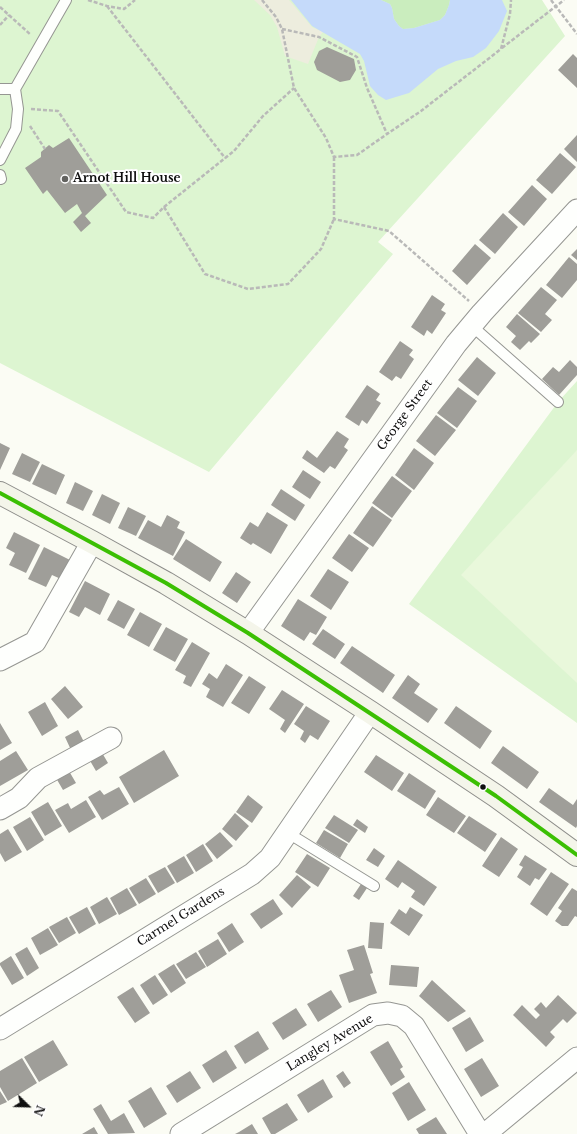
<!DOCTYPE html>
<html>
<head>
<meta charset="utf-8">
<style>
  body { margin:0 }
  #map { position:relative; width:577px; height:1134px; overflow:hidden; background:#fbfcf4; font-family:"Libre Baskerville",serif }
  canvas { display:block }
  .north { position:absolute; left:8px; top:1086px; width:40px; height:40px; -webkit-text-stroke:3px #fff; paint-order:stroke; rotate:113deg; font-size:11px; font-weight:700; line-height:16px; text-align:center; color:#0f0f0f }
  .north::after { content:''; display:block; margin:auto; width:14px; height:18px; background:#0f0f0f; clip-path:polygon(50% 0,100% 100%,50% 72%,0 100%) }
</style>
</head>
<body>
<div id="map">
<canvas width="577" height="1134"></canvas>
<div class="north">N</div>
</div>
<script>
const g = document.querySelector('canvas').getContext('2d');
g.lineJoin = 'round';
function fill(path, color) {
  g.fillStyle = color;
  g.fill(path, 'evenodd');
}
function toPath(rows) {
  const path = new Path2D();
  for (const r of rows) {
    path.moveTo(r[0], r[1]);
    for (let i = 2; i < r.length; i += 2) path.lineTo(r[i], r[i + 1]);
  }
  return path;
}
function strokePath(path, color, width, dash) {
  g.strokeStyle = color;
  g.lineWidth = width;
  g.lineCap = dash ? 'butt' : 'round';
  g.setLineDash(dash || []);
  g.stroke(path);
}
function label(font, color, halo, rows, align = 'center') {
  g.font = font + ' "Libre Baskerville",serif';
  g.lineWidth = 4;
  g.setLineDash([]);
  g.textBaseline = 'middle';
  g.strokeStyle = halo;
  g.fillStyle = color;
  for (const [text, x, y, turn = 0] of rows) {
    g.save();
    g.translate(x, y);
    g.rotate((+turn || 0) * Math.PI / 180);
    g.textAlign = isNaN(turn) ? turn : align;
    if (halo) g.strokeText(text, 0, 0);
    g.fillText(text, 0, 0);
    g.restore();
  }
}
fill(toPath([
  [0,0,542,0,565,36,378,242,393,254,209,472,0,363],
  [577,381,577,723,409,604,558,402]
]), '#ddf5d1');
fill(toPath([
  [381,0,450,0,449,5,445,15,440,20,414,28,403,29,399,26,394,19,392,8,390,4]
]), '#caedbe');
fill(toPath([
  [577,450,577,683,461,575]
]), '#e9f8db');
fill(toPath([
  [254,0,289,0,312,27,323,32,319,37,308,64,285,56,277,27,270,15]
]), '#ededde');
fill(toPath([
  [291,0,381,0,390,4,392,8,394,19,399,26,403,29,414,28,440,20,445,15,449,5,450,0,502,0,507,11,499,31,486,48,473,57,456,61,438,69,409,93,386,100,378,95,370,86,364,61,360,54,312,26]
]), '#c5dafa');
fill(toPath([
  [327,47,354,59,356,70,350,80,340,82,317,70,314,62,319,51],
  [573,54,577,58,577,88,558,70],
  [577,135,577,162,564,149],
  [69,138,107,195,85,216,91,223,81,232,73,222,82,213,77,204,65,213,47,190,43,194,25,168,41,157,41,152,49,145,53,148],
  [560,153,576,167,552,194,536,180],
  [532,185,547,199,524,226,508,212],
  [503,213,518,227,495,254,479,240],
  [475,244,491,258,467,285,452,271],
  [577,249,577,260,571,255],
  [569,257,577,264,577,280,562,298,546,285],
  [541,287,557,300,545,314,552,320,541,332,518,313],
  [432,295,445,304,441,310,446,313,432,334,427,330,424,336,411,327],
  [517,314,540,334,531,343,529,341,520,350,511,342,516,336,506,327],
  [400,341,413,350,409,355,414,359,401,379,396,376,392,381,379,372],
  [477,357,496,373,478,396,458,380],
  [570,360,577,367,577,375,559,395,542,379,553,367,559,372],
  [367,385,380,394,376,400,381,403,367,424,362,420,359,426,345,417],
  [458,387,477,401,457,428,437,413],
  [436,415,456,430,435,456,416,441],
  [337,431,349,439,344,447,348,450,335,469,330,466,324,473,302,458,307,450,317,458],
  [0,443,10,448,0,470],
  [414,448,434,463,414,490,395,475],
  [22,453,40,462,30,482,12,474],
  [42,464,65,475,56,495,32,484],
  [303,470,321,482,310,499,292,487],
  [392,476,412,491,392,518,372,503],
  [75,482,93,491,83,511,66,503],
  [281,489,305,505,295,521,271,505],
  [102,494,120,503,110,524,92,515],
  [372,506,392,520,373,547,353,533],
  [128,507,146,516,136,536,118,528],
  [267,512,288,525,271,554,253,543,251,545,240,538,250,522,258,527],
  [167,515,180,522,177,528,185,532,173,556,138,538,148,520,161,527],
  [14,532,40,545,26,573,9,565,15,553,6,548],
  [349,534,369,548,352,572,332,558],
  [186,539,222,562,210,582,173,559],
  [44,547,72,561,63,580,52,575,46,587,28,579],
  [328,569,349,582,331,610,310,596],
  [236,572,251,582,237,603,222,593],
  [85,581,110,594,100,615,85,607,79,617,69,612],
  [298,599,327,617,316,635,310,632,304,641,281,626],
  [118,600,135,609,124,629,107,620],
  [140,612,162,624,149,647,127,635],
  [166,627,188,639,175,662,153,650],
  [323,629,345,644,335,659,312,644],
  [192,642,210,653,191,687,183,683,186,676,175,670],
  [352,646,395,675,383,693,340,663],
  [226,664,243,675,223,707,206,697,210,689,202,684,209,673,217,679],
  [408,675,420,684,414,693,438,709,428,723,392,698],
  [249,676,266,687,249,714,231,703],
  [65,686,83,707,68,719,51,699],
  [282,690,304,704,285,733,280,729,285,720,269,709],
  [45,702,58,726,42,736,28,712],
  [306,706,330,721,318,740,310,735,305,743,300,739,304,731,294,724],
  [456,706,492,731,480,749,444,723],
  [0,723,12,743,0,750],
  [78,730,84,742,71,750,65,737],
  [503,746,539,772,527,789,491,763],
  [164,750,179,776,134,803,119,777],
  [16,751,28,770,0,786,0,761],
  [101,751,108,763,96,771,89,759],
  [376,755,404,773,392,791,364,772],
  [69,771,76,783,63,790,56,778],
  [409,773,436,791,425,809,397,791],
  [119,787,129,804,102,820,88,797,100,790,104,795],
  [549,788,573,805,577,799,577,826,576,828,539,802],
  [248,795,263,807,252,823,236,812],
  [438,797,466,816,454,833,426,815],
  [86,800,96,817,69,833,55,810,68,803,71,809],
  [48,802,62,826,45,836,31,812],
  [235,813,249,826,236,841,222,829],
  [334,815,358,830,349,843,325,828],
  [469,816,497,834,485,852,457,833],
  [30,817,44,840,27,851,13,827],
  [357,819,368,827,365,833,353,825],
  [8,829,22,852,5,862,0,853,0,834],
  [324,830,348,844,340,858,316,843],
  [220,832,233,846,217,859,205,844],
  [501,837,518,849,499,877,482,866],
  [203,844,213,861,196,872,186,855],
  [374,848,385,856,378,867,366,860],
  [307,854,330,868,318,887,295,872],
  [525,855,547,869,539,880,535,878,530,886,517,877,523,867,519,865],
  [184,856,194,873,177,883,167,866],
  [398,860,437,887,424,906,411,897,415,891,402,882,398,888,385,879],
  [165,867,175,883,158,893,148,876],
  [551,872,569,884,547,916,530,904],
  [297,875,311,887,292,908,279,895],
  [146,878,156,894,139,904,129,888],
  [361,884,367,888,359,900,353,896],
  [127,888,137,905,119,915,110,898],
  [572,888,577,891,577,917,575,916,568,926,562,926,555,921,562,911,558,908],
  [107,897,117,914,99,924,90,907],
  [273,899,283,914,261,929,250,914],
  [87,907,96,924,79,934,69,917],
  [410,907,423,915,409,936,390,923,399,909,406,914],
  [67,917,76,933,59,943,49,927],
  [370,922,384,923,382,949,368,948],
  [232,923,244,942,229,952,217,933],
  [48,928,58,945,40,955,31,938],
  [218,939,227,954,207,967,198,951],
  [364,945,373,973,370,974,377,993,349,1003,339,975,354,970,347,950],
  [27,947,39,968,27,976,15,954],
  [196,952,206,967,186,979,176,964],
  [11,956,24,978,12,985,0,965,0,963],
  [174,964,186,983,171,993,158,974],
  [391,965,419,967,417,987,389,985],
  [155,975,168,995,153,1005,140,985],
  [432,980,445,992,466,1011,448,1022,419,996],
  [133,987,150,1013,135,1023,117,997],
  [331,990,342,1007,318,1022,307,1004],
  [558,995,577,1013,567,1023,563,1019,550,1032,555,1037,546,1047,513,1015,522,1005,536,1019,540,1015,534,1009,541,1002,546,1008],
  [296,1008,307,1025,283,1040,272,1023],
  [470,1017,484,1041,466,1052,452,1028],
  [258,1031,269,1049,245,1064,234,1046],
  [53,1040,68,1065,39,1082,24,1057],
  [388,1041,403,1067,400,1069,405,1077,391,1086,370,1052],
  [226,1050,237,1068,213,1083,202,1065],
  [22,1058,37,1083,8,1101,0,1087,0,1071],
  [482,1058,499,1086,481,1097,464,1069],
  [190,1071,201,1088,177,1103,166,1086],
  [343,1071,351,1083,344,1088,336,1076],
  [323,1079,333,1097,308,1113,297,1095],
  [409,1082,426,1110,408,1121,392,1093],
  [151,1087,167,1114,144,1128,128,1101],
  [0,1091,7,1102,0,1105],
  [287,1103,298,1120,275,1134,271,1134,262,1118],
  [101,1104,111,1121,124,1113,135,1133,108,1134,93,1109],
  [436,1117,447,1134,419,1134,416,1129],
  [252,1124,258,1134,235,1134,239,1132],
  [94,1127,98,1134,82,1134]
]), '#9f9e99');
const lane = toPath([
  [0,89,15,89,66,0],
  [0,160,16,129,18,109,15,89],
  [0,175,1,179],
  [472,326,558,402],
  [288,833,374,886]
]);
const street = toPath([
  [248,633,456,344,482,313,577,210],
  [0,660,35,642,92,542],
  [0,809,19,798,38,778,111,738],
  [0,1029,252,874,270,858,370,712],
  [181,1134,373,1015,388,1013,402,1016,414,1026,480,1134],
  [485,1134,577,1058]
]);
const secondary = toPath([
  [0,493,92,542,166,583,248,633,370,712,496,796,577,855]
]);
strokePath(lane, '#959692', 12);
strokePath(street, '#959692', 23);
strokePath(secondary, '#8c8c89', 24);
strokePath(toPath([
  [88,0,107,6,124,9,135,0],
  [262,0,276,17,282,29,294,88,326,138,334,157,357,155,387,134],
  [551,0,577,34],
  [107,6,225,158],
  [0,7,31,35],
  [0,25,9,15],
  [282,29,319,37,357,57,367,88,387,134,421,111,501,49,510,14,511,0],
  [502,48,564,0],
  [31,109,58,111,126,212,153,218,164,207,234,151,263,116,294,88],
  [30,126,45,149],
  [334,157,334,219,389,231,469,301],
  [164,207,205,274,248,289,288,284,321,249,334,219]
]), '#b9b9b8', 2.5, [4, 2]);
strokePath(lane, '#fefffd', 10);
strokePath(street, '#fefffd', 21);
strokePath(secondary, '#f4f5ea', 22);
strokePath(toPath([
  [0,493,166,583,248,633,496,796,577,855]
]), '#3bbf03', 4);
for (const [x, y, r, color] of [
  [65,179,4,"#62625f"],
  [483,787,3.5,"#0f0f0f"]
]) {
  const dot = new Path2D();
  dot.arc(x, y, r, 0, 2 * Math.PI);
  g.fillStyle = color;
  g.fill(dot);
  strokePath(dot, '#fff', 1.5);
}
label('bold 12px', '#0f0f0f', '#fff', [
  ["Arnot Hill House",73,179]
], 'left');
label('12px', '#0f0f0f', '#fff', [
  ["George Street",405,415,-54],
  ["Carmel Gardens",181,917,-32],
  ["Langley Avenue",330,1043,-31]
]);
</script>
</body>
</html>
